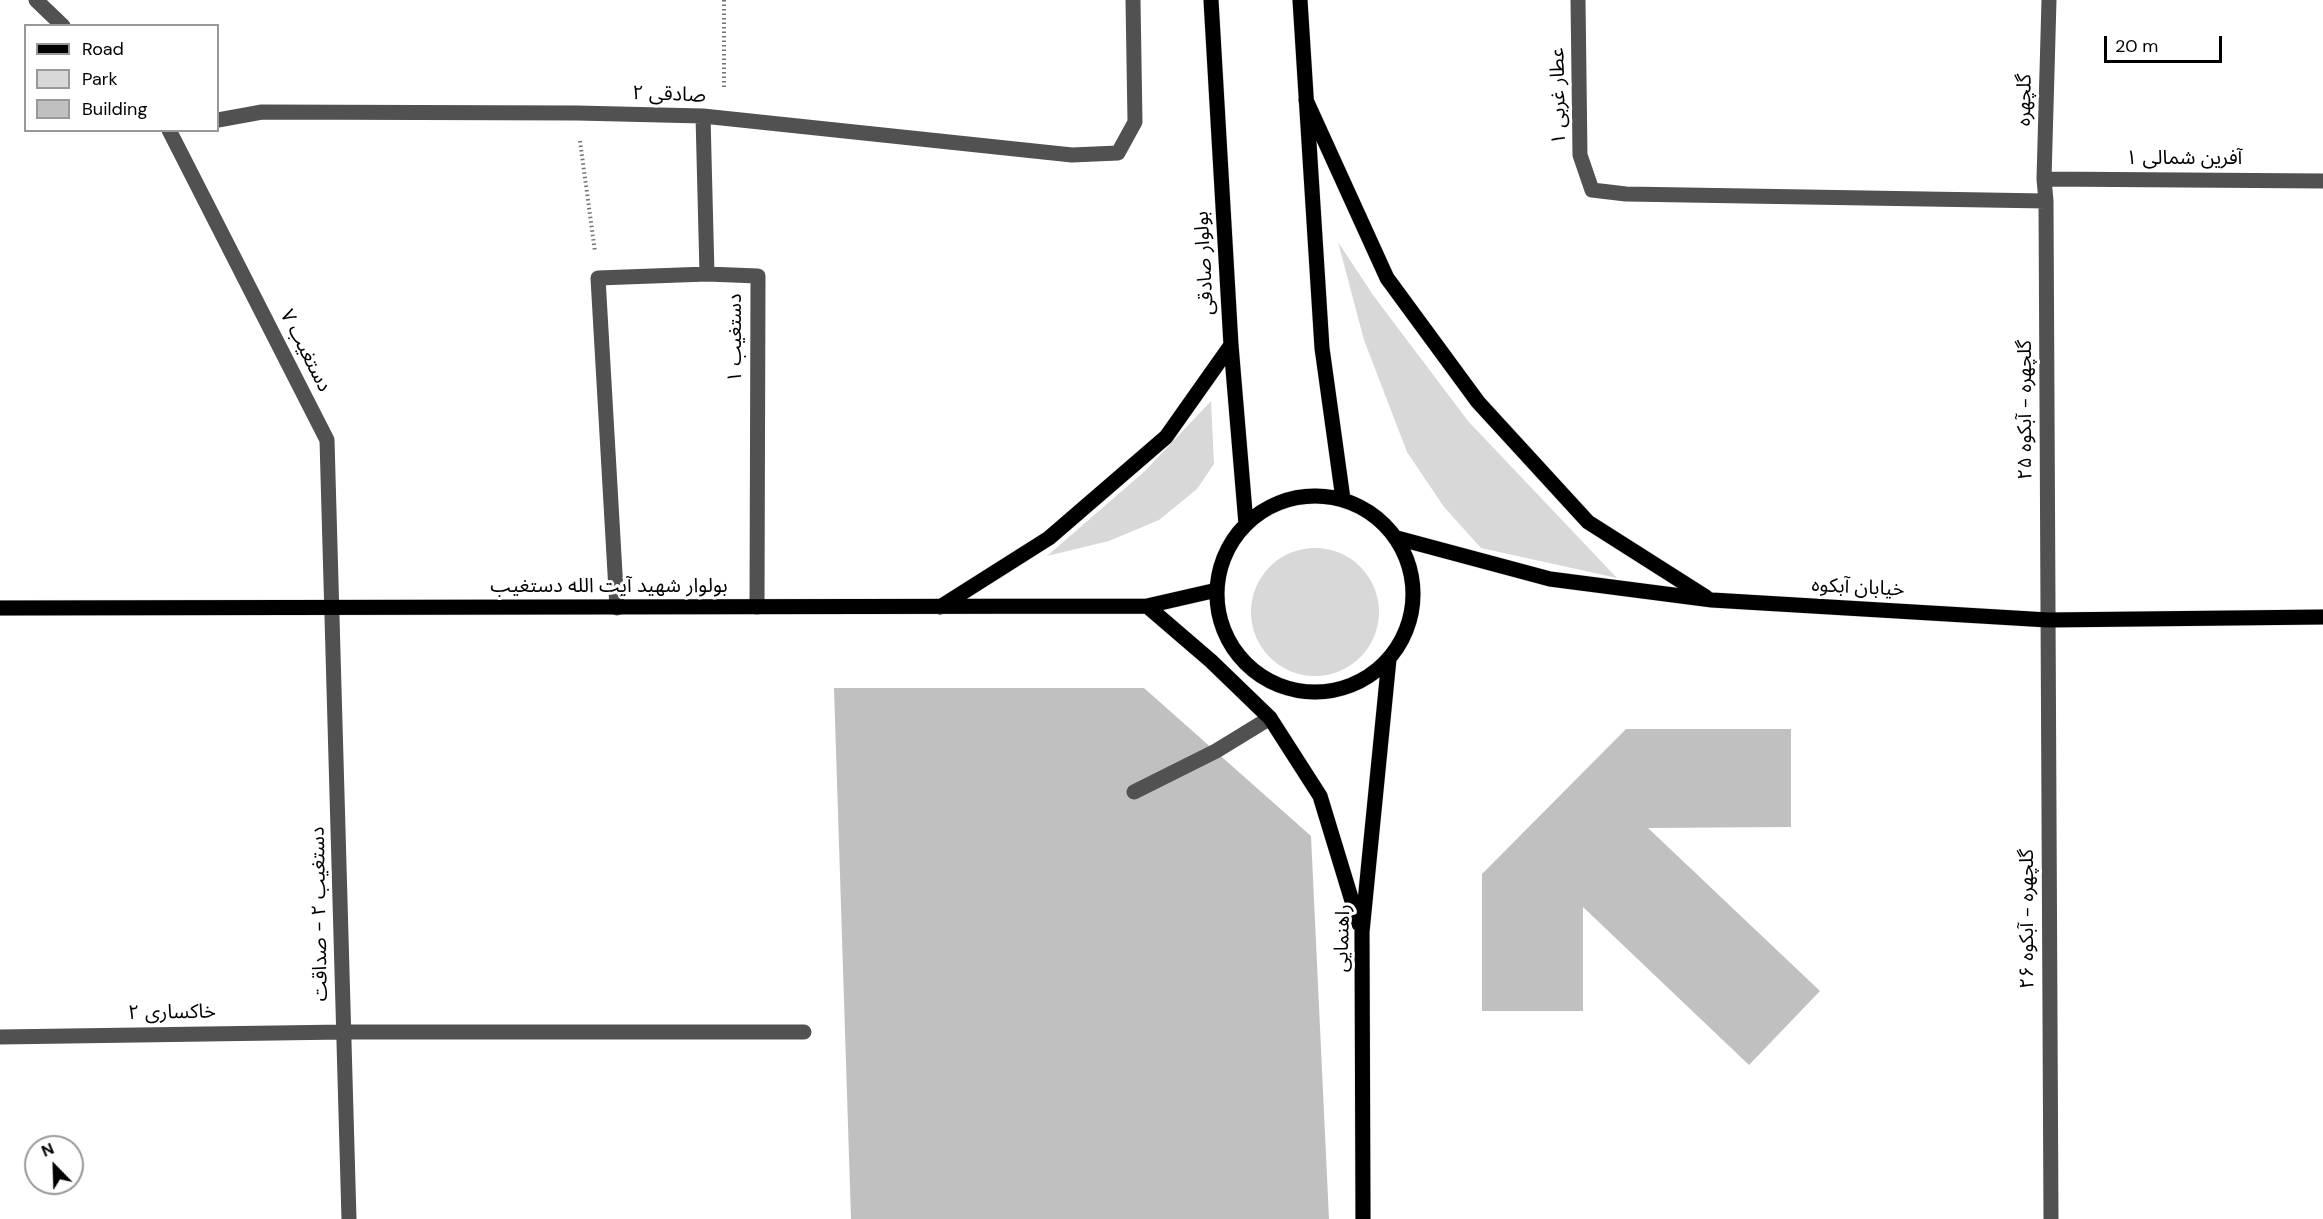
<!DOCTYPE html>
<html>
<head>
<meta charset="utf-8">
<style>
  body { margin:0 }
  #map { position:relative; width:2323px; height:1219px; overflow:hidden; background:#fff; font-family:"DM Sans",sans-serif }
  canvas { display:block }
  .legend { position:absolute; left:24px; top:24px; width:195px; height:108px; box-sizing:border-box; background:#fff; border:2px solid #999; margin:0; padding:8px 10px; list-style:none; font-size:18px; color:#000 }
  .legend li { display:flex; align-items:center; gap:12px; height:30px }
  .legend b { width:30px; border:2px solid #999 }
  .north { position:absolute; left:24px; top:1135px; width:60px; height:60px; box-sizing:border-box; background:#fff; border:2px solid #999; border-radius:50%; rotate:337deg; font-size:16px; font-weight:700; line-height:24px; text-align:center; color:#000 }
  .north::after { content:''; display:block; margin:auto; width:21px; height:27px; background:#000; clip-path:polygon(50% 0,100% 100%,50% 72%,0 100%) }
  .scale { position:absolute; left:2104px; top:36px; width:118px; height:27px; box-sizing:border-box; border:3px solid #000; border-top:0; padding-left:8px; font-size:18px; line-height:21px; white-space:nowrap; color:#000; -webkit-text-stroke:4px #fff; paint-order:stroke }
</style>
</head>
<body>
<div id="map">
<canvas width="2323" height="1219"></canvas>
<ul class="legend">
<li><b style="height:8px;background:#000"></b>Road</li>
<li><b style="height:16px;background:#d8d8d8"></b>Park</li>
<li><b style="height:16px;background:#c0c0c0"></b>Building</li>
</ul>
<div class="north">N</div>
<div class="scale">20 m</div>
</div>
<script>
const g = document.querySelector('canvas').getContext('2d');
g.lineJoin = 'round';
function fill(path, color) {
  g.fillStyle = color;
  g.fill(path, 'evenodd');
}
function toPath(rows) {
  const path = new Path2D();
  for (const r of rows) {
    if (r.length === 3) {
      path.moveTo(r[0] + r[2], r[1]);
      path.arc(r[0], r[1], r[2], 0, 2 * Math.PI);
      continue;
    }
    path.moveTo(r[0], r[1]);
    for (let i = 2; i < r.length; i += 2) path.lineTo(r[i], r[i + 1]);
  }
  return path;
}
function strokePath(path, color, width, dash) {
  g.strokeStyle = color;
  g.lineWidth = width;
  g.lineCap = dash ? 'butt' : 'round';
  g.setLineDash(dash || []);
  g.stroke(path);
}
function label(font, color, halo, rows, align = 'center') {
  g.font = font + ' "DM Sans","Noto Sans Arabic",sans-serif';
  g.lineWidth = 6;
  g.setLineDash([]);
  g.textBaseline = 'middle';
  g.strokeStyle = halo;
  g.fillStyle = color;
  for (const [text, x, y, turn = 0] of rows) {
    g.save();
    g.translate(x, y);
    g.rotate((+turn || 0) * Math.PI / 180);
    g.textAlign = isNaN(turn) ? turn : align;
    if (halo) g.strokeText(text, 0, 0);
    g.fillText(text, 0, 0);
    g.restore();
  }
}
fill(toPath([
  [1338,242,1373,295,1468,421,1617,578,1481,548,1444,507,1407,452,1364,340],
  [1211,401,1214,464,1197,489,1159,520,1109,541,1047,556,1145,471],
  [1315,612,64]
]), '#d8d8d8');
fill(toPath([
  [834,688,1144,688,1311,836,1329,1219,851,1219],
  [1626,729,1791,729,1791,827,1648,828,1820,991,1749,1065,1583,907,1583,1011,1482,1011,1482,874]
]), '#c0c0c0');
const major = toPath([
  [1211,0,1231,345,1246,524],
  [1300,0,1322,348,1343,499],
  [1306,100,1387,278,1478,402,1588,522,1706,597],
  [1315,594,98],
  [1397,538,1550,579,1712,600,2048,620,2323,617],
  [1147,606,1211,661,1270,718,1320,796,1359,924],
  [940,607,1049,538,1166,437,1231,345],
  [0,608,1147,606,1217,590],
  [1363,1219,1362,932,1389,659]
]);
strokePath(major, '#dbdbdb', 16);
strokePath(toPath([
  [724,0,724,89],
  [580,141,595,252]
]), '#737373', 4, [1.5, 3]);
strokePath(toPath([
  [36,0,63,26],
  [1578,0,1580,155,1592,190,1626,194,2046,201],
  [2049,0,2044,179,2046,201,2051,1219],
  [703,116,707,274],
  [218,120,262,112,577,113,703,116,1072,155,1118,153,1135,122,1133,0],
  [169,130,327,440,349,1219],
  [2044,179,2323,181],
  [617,608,598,278,707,274,758,276,757,607],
  [1134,792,1216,751,1270,718],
  [0,1037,344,1032,804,1032]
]), '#515151', 15);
strokePath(major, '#000', 15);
label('20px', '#000', '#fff', [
  ["صادقی ۲",669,95,2],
  ["عطار غربی ۱",1559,96,-91],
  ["گلچهره",2025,100,-89],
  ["آفرين شمالى ١",2184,159],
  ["بولوار صادقی",1205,263,-93],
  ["دستغیب ۱",736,338,-90],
  ["دستغیب ۷",305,351,63],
  ["گلچهره - آبکوه ۲۵",2026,410,-90],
  ["بولوار شهید آیت الله دستغیب",609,587],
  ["خیابان آبکوه",1858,588,3],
  ["دستغیب ۲ - صداقت",320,914,-91],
  ["گلچهره - آبکوه ۲۶",2028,919,-90],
  ["راهنمایی",1343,938,-88],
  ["خاکساری ۲",172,1013,-1]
]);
</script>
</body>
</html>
